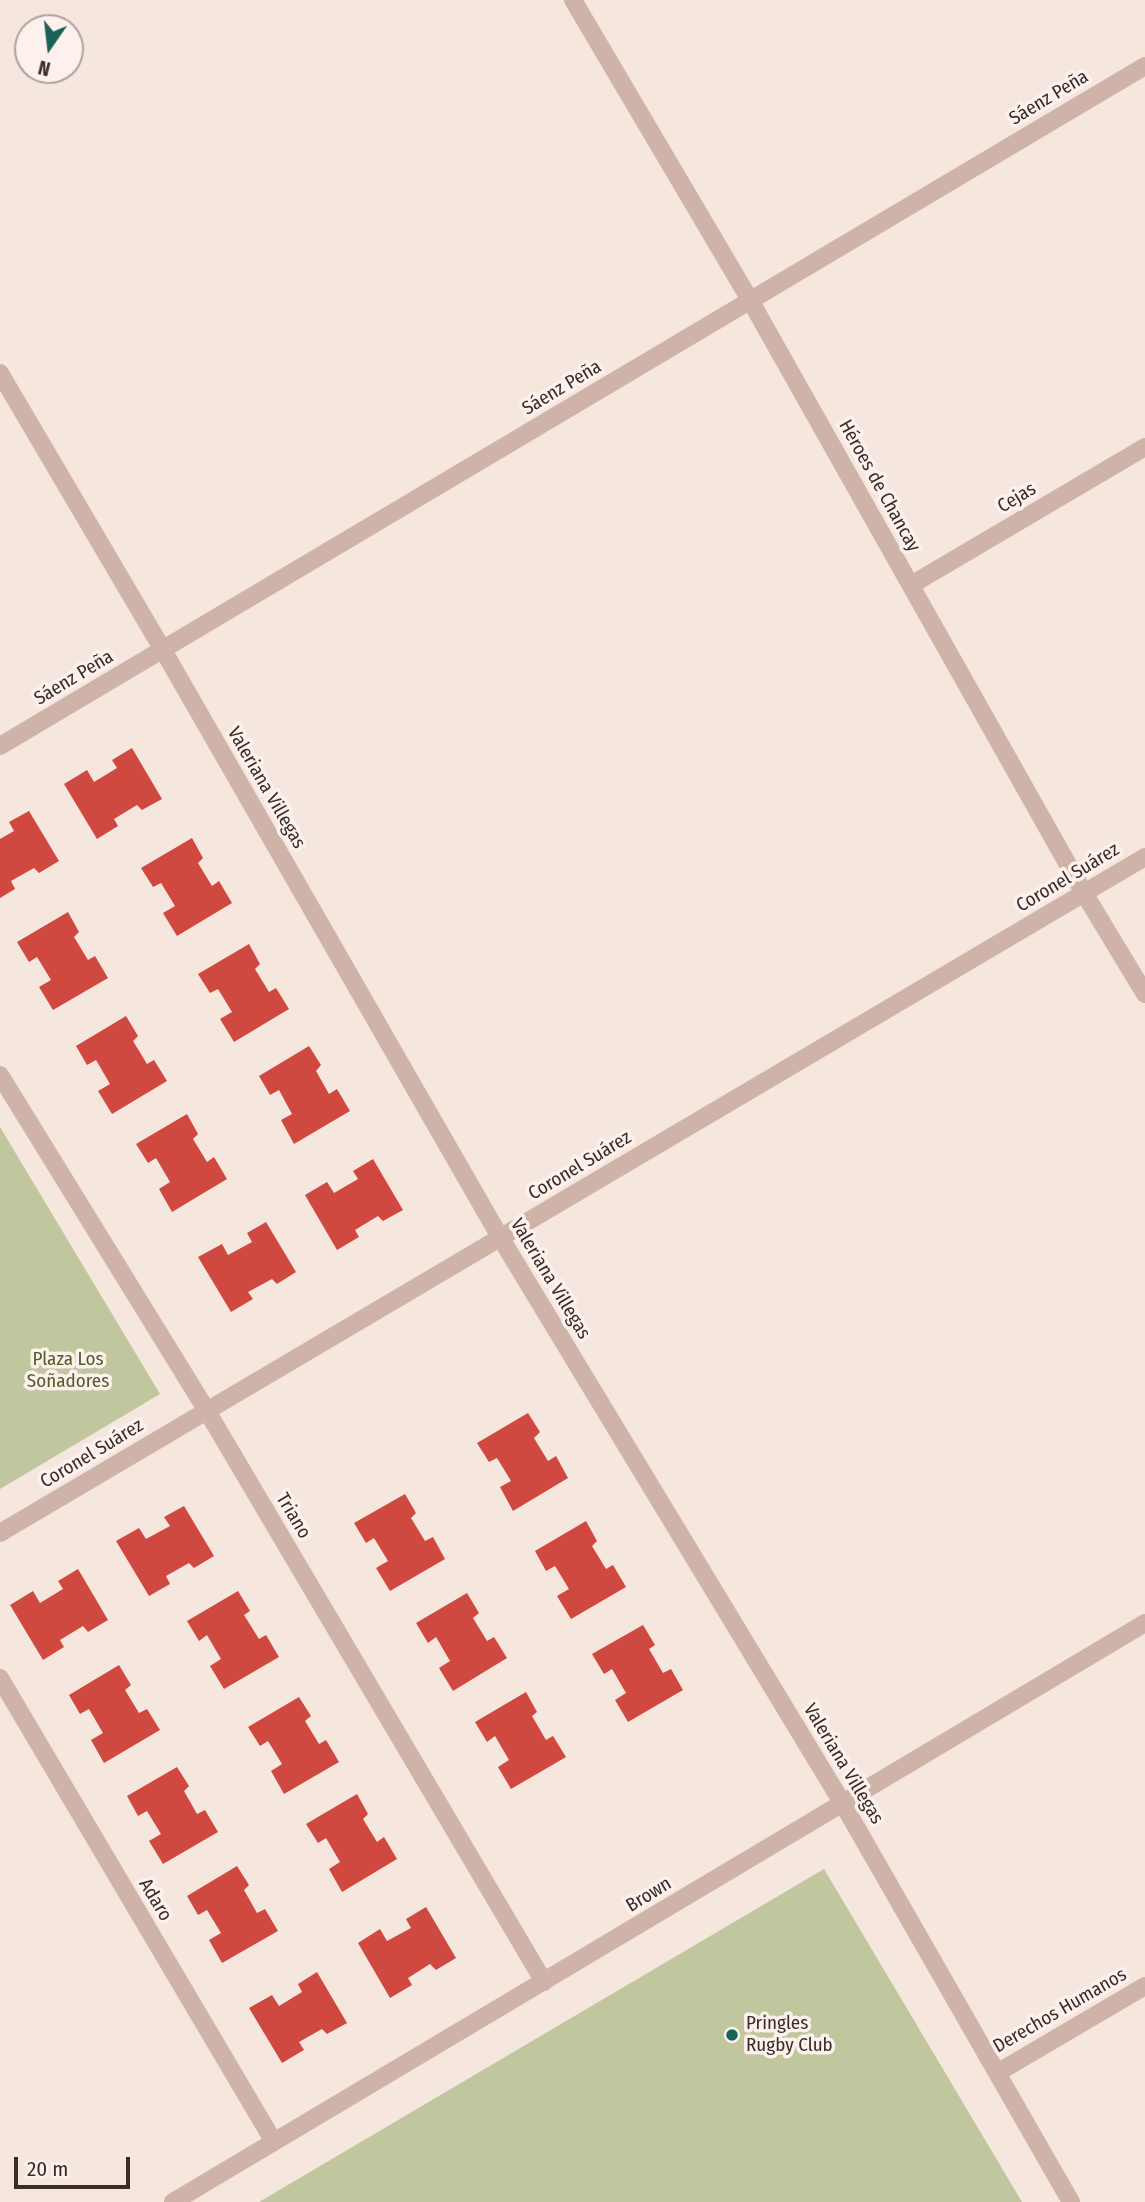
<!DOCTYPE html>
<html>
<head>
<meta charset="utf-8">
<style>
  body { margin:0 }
  #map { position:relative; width:1145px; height:2202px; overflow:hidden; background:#f5e6de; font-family:"Fira Sans Condensed",sans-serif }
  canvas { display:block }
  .north { position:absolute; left:14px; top:14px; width:70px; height:70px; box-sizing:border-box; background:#fcf1ec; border:2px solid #afa29e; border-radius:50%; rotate:194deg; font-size:19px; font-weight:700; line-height:28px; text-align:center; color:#3b2c29 }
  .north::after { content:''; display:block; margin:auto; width:24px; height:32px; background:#1a6158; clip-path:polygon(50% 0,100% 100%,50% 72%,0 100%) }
  .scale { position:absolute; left:14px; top:2157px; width:116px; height:32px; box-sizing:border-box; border:4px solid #3b2c29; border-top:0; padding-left:9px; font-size:21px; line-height:24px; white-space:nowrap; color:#3b2c29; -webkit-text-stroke:5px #fcf1ec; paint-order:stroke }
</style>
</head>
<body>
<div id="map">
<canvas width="1145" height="2202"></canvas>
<div class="north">N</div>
<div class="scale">20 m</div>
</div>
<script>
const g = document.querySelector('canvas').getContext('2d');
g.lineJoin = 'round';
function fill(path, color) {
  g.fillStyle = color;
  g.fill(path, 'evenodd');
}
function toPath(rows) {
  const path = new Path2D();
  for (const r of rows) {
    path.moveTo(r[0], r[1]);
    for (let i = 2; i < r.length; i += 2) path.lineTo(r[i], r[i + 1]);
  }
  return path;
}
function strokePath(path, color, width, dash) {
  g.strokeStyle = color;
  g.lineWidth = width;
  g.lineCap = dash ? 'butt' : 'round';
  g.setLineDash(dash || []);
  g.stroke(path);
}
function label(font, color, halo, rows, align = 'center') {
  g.font = font + ' "Fira Sans Condensed",sans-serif';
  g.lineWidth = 7;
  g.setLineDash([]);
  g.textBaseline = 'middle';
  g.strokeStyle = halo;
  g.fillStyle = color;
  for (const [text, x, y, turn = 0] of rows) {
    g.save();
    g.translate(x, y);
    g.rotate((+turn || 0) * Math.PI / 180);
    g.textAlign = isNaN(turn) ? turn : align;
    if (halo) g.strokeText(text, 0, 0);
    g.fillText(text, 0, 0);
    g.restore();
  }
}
fill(toPath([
  [0,1127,160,1394,0,1489],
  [824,1869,1022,2202,259,2202]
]), '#c0c69d');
fill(toPath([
  [132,748,162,799,142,810,137,805,114,819,118,826,97,839,64,784,87,770,94,782,117,768,112,760],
  [29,811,59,861,39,873,34,868,11,881,15,889,0,898,0,839,14,831,9,822],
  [192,838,203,858,198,863,212,886,219,881,232,903,177,936,163,913,175,906,161,883,153,887,141,868],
  [68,912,79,932,74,937,88,960,95,956,108,978,53,1010,39,987,51,980,37,957,29,962,17,942],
  [249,944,260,964,255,969,269,992,276,988,289,1009,234,1042,220,1019,232,1012,218,989,210,993,198,974],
  [126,1016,138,1036,133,1041,147,1064,154,1060,167,1081,112,1114,98,1091,110,1084,96,1060,87,1065,76,1046],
  [309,1046,321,1065,316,1071,329,1094,337,1089,350,1111,294,1144,281,1120,292,1114,279,1090,270,1095,259,1076],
  [187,1114,198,1134,193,1139,207,1162,214,1157,227,1179,172,1212,159,1189,170,1182,156,1158,148,1163,136,1144],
  [373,1159,403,1210,383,1221,378,1216,355,1230,359,1237,337,1250,305,1195,327,1182,334,1193,358,1179,353,1171],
  [266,1222,296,1272,277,1284,272,1279,248,1292,253,1299,231,1312,198,1257,222,1244,228,1255,252,1242,247,1233],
  [528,1413,540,1432,534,1438,548,1461,556,1456,568,1478,513,1511,500,1487,511,1481,497,1458,489,1462,477,1443],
  [405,1494,416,1513,411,1518,425,1541,433,1537,445,1559,390,1591,376,1568,388,1561,374,1538,366,1543,354,1523],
  [184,1506,214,1556,194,1568,189,1563,166,1576,170,1584,149,1596,116,1541,139,1528,146,1539,170,1526,164,1517],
  [586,1521,597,1541,592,1546,606,1569,613,1565,626,1587,571,1619,557,1596,569,1589,555,1566,546,1571,535,1551],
  [78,1569,108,1620,88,1632,83,1626,60,1640,64,1647,43,1660,10,1605,33,1591,40,1603,63,1589,58,1581],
  [238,1591,250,1611,244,1615,259,1639,266,1635,279,1657,224,1689,210,1666,221,1659,207,1635,199,1641,187,1621],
  [467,1593,479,1613,473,1618,487,1641,494,1637,507,1658,453,1691,439,1668,450,1661,436,1637,428,1643,416,1623],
  [643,1625,655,1645,649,1649,663,1673,671,1669,683,1690,628,1722,615,1700,626,1693,612,1669,604,1674,592,1654],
  [119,1665,131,1685,125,1690,139,1713,147,1709,160,1730,104,1763,91,1740,103,1733,89,1709,80,1714,69,1695],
  [526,1692,537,1712,532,1716,546,1740,553,1736,566,1757,511,1789,498,1767,509,1760,495,1736,487,1742,475,1722],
  [299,1697,311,1716,305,1721,319,1744,326,1740,339,1762,284,1794,271,1771,282,1764,268,1741,260,1746,248,1727],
  [177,1767,189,1786,184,1791,197,1814,205,1810,218,1832,163,1864,149,1841,161,1834,147,1811,138,1816,127,1796],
  [357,1794,368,1814,363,1819,377,1842,384,1837,397,1859,342,1892,329,1869,340,1862,326,1838,318,1843,306,1824],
  [237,1866,249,1885,244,1890,257,1913,265,1909,278,1931,222,1963,209,1940,221,1933,207,1910,198,1915,187,1896],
  [426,1907,456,1958,436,1970,430,1964,408,1978,412,1985,390,1998,358,1943,380,1929,387,1941,411,1928,406,1919],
  [317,1972,347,2023,327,2034,322,2029,299,2042,304,2050,282,2063,249,2008,272,1995,279,2006,302,1992,298,1984]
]), '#d04941');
strokePath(toPath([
  [573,0,750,300,1084,893,1145,994],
  [0,373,163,650,500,1237,843,1804,1071,2202],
  [911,585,1145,447],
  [0,746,1145,66],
  [0,1075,207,1411,544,1982],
  [0,1533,1145,857],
  [0,1678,274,2142],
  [997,2073,1145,1986],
  [173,2202,1145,1623]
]), '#cfb3a9', 18);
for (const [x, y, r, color] of [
  [732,2035,7,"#1a6158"]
]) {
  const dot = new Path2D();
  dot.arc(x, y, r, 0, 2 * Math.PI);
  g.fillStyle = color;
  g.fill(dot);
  strokePath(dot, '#fcf1ec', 2.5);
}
label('19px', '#3b2c29', '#fcf1ec', [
  ["Sáenz Peña",1049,98,-31],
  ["Sáenz Peña",562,388,-31],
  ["Héroes de Chancay",879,486,61],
  ["Cejas",1017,498,-31],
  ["Sáenz Peña",74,678,-31],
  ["Valeriana Villegas",266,788,60],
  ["Coronel Suárez",1068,878,-31],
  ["Coronel Suárez",580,1166,-31],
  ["Valeriana Villegas",550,1279,59],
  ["Coronel Suárez",92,1454,-31],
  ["Triano",293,1516,59],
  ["Valeriana Villegas",843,1764,59],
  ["Brown",649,1895,-31],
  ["Adaro",155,1900,59],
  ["Derechos Humanos",1060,2011,-30]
]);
label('19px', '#535c2b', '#fcf1ec', [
  ["Plaza Los",68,1360],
  ["Soñadores",68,1382]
]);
label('19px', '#3b2c29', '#fcf1ec', [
  ["Pringles",746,2024],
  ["Rugby Club",746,2046]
], 'left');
</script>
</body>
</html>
